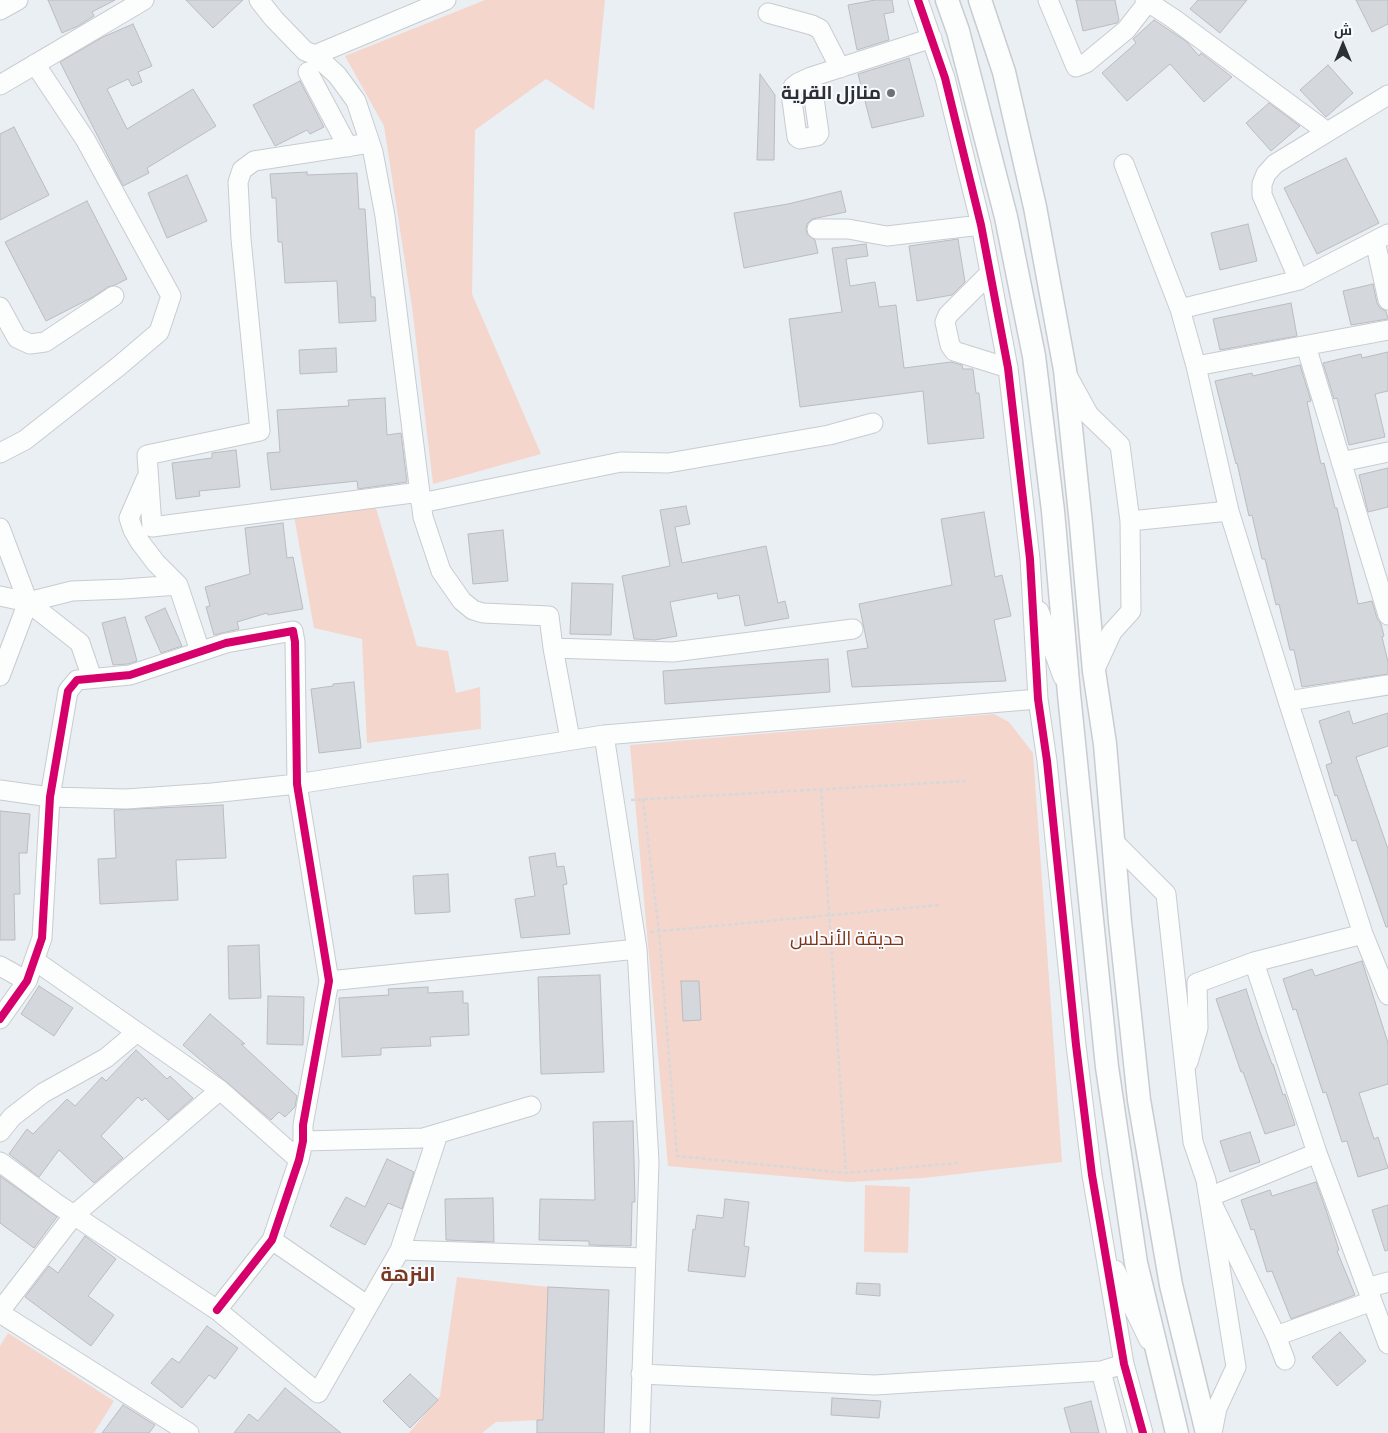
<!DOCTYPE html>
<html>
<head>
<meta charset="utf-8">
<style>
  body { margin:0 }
  #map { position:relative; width:1388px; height:1433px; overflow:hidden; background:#eaeff4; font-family:Commissioner,Cairo,sans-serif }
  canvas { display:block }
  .north { position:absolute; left:1318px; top:20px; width:50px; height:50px; -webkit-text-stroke:4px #f8fbff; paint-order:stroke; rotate:0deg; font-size:14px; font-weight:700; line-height:20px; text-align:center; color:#2c2f33 }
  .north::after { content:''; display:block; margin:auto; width:18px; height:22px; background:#2c2f33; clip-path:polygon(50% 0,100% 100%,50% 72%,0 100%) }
</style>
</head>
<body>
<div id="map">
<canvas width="1388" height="1433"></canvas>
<div class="north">ش</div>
</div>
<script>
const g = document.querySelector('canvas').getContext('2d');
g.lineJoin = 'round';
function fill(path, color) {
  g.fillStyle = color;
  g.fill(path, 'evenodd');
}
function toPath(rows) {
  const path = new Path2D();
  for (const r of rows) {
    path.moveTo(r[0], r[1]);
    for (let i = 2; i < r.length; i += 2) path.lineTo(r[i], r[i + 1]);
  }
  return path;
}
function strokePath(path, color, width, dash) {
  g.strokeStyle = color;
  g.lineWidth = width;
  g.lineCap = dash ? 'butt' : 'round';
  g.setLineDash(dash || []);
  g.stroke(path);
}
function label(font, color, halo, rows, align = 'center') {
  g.font = font + ' Commissioner,Cairo,sans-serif';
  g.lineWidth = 4;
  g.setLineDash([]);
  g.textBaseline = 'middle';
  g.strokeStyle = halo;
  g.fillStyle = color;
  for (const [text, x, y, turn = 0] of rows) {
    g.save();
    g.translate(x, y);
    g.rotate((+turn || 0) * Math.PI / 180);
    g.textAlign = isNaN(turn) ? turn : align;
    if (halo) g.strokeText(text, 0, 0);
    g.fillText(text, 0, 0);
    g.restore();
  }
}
fill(toPath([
  [485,0,605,0,594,110,546,79,475,130,472,294,541,454,433,484,412,307,384,126,345,56],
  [375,505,417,646,448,651,456,693,480,687,481,729,367,743,362,639,314,628,294,516],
  [994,714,1009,722,1033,753,1062,1162,923,1178,849,1182,668,1166,630,745],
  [865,1185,910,1187,908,1253,864,1252],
  [457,1277,548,1287,543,1420,496,1422,482,1433,409,1433,440,1396],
  [8,1333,114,1401,94,1433,0,1433,0,1346]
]), '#f5d6cc');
const building = toPath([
  [48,0,115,0,92,12,94,16,78,26,62,33,48,0],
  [186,0,243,0,213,28,186,0],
  [875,0,892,0,894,12,884,14,889,40,857,50,848,5,875,0],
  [1076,0,1115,0,1119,20,1117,23,1083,31,1076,0],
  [1198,0,1247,0,1220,33,1190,9,1198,0],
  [1356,0,1388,0,1388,24,1372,32,1356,0],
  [1154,20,1187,42,1199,56,1201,53,1232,77,1204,102,1170,64,1127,101,1102,73,1136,43,1133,39,1154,20],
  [133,24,152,66,138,72,142,82,132,86,128,79,107,89,127,129,193,89,216,126,147,168,149,173,123,186,60,62,103,37,133,24],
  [909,58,924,116,872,128,858,74,909,58],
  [1328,65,1353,93,1326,117,1300,90,1328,65],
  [760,74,775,95,774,160,757,160,760,74],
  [300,81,324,127,310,134,307,130,275,146,253,105,300,81],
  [1269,103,1300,126,1271,151,1246,123,1269,103],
  [14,127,49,195,0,220,0,134,14,127],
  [1346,158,1379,223,1317,254,1284,188,1346,158],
  [307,172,307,175,357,173,359,209,365,209,371,297,375,297,376,321,339,323,337,281,285,283,282,242,278,242,276,198,272,198,270,174,307,172],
  [187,175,207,221,167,238,148,193,187,175],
  [841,191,846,212,812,219,807,224,806,229,807,234,815,240,818,253,744,268,734,213,788,204,841,191],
  [87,201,127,279,115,285,108,287,93,297,46,321,5,242,87,201],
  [1248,224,1257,261,1220,270,1211,233,1248,224],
  [958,239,965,282,952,295,917,301,909,246,958,239],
  [866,244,868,256,846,259,850,286,875,282,879,307,896,305,904,368,951,362,962,365,963,369,973,369,976,393,979,393,984,438,928,444,923,391,800,407,789,319,842,312,832,248,866,244],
  [1373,284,1377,303,1380,308,1386,311,1388,319,1351,325,1343,291,1373,284],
  [1291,303,1297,336,1220,350,1213,319,1291,303],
  [336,348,337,372,300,374,299,350,336,348],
  [1388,352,1388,391,1375,394,1385,437,1349,445,1337,398,1334,399,1323,363,1361,354,1362,358,1388,352],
  [1300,365,1311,401,1307,402,1321,464,1324,463,1335,508,1337,508,1358,604,1372,601,1377,618,1381,624,1384,636,1382,637,1388,662,1388,674,1302,687,1294,650,1290,650,1279,604,1276,605,1265,559,1262,559,1252,515,1249,516,1237,463,1236,464,1215,381,1252,373,1253,376,1300,365],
  [385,398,387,435,401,433,407,482,358,489,357,481,271,490,267,453,280,452,277,410,349,406,348,400,385,398],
  [236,450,240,487,199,491,200,496,176,499,172,463,212,458,212,453,236,450],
  [1388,468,1388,507,1368,512,1359,475,1388,468],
  [686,506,690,524,675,527,682,563,766,546,778,603,785,601,789,618,745,626,739,595,718,599,717,593,670,602,677,636,655,640,634,639,622,576,670,566,660,510,686,506],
  [984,512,995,577,1002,575,1011,616,994,620,1006,681,852,687,847,651,868,648,859,604,952,585,941,519,984,512],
  [283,523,287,558,293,557,303,609,268,615,267,613,237,622,239,629,214,635,206,607,210,606,205,587,250,574,245,528,283,523],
  [503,530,508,581,473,584,468,534,503,530],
  [572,583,613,584,611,635,570,634,572,583],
  [165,608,182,646,161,653,145,617,165,608],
  [125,617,137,661,128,664,113,665,102,623,125,617],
  [828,659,830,692,665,704,663,671,828,659],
  [354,682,361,748,319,753,311,689,333,686,333,684,354,682],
  [1349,711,1353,724,1388,713,1388,746,1356,757,1388,849,1388,927,1386,927,1356,840,1352,841,1337,795,1335,796,1326,765,1332,763,1319,721,1349,711],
  [223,805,226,858,176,860,178,900,100,904,98,859,116,858,114,810,223,805],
  [0,811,30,814,27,853,19,853,20,894,14,894,15,940,0,940,0,811],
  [555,853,557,867,564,866,567,884,563,885,570,934,521,938,515,899,535,896,529,857,555,853],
  [448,874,450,912,415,914,413,876,448,874],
  [259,945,261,998,229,999,228,946,259,945],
  [1362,961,1388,1043,1388,1084,1359,1093,1374,1139,1378,1137,1388,1168,1358,1177,1347,1141,1342,1142,1326,1092,1323,1093,1296,1009,1293,1010,1283,979,1312,969,1315,976,1362,961],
  [600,975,604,1072,541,1074,538,977,600,975],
  [681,981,699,981,701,1020,683,1021,681,981],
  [39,986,73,1008,54,1036,21,1014,39,986],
  [428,987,428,993,463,991,463,1003,468,1003,469,1035,430,1037,431,1046,381,1048,381,1055,342,1057,339,998,389,995,388,989,428,987],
  [1246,989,1260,1032,1272,1064,1273,1064,1283,1095,1285,1094,1295,1125,1265,1134,1243,1072,1241,1072,1216,999,1246,989],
  [268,996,304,997,303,1045,267,1044,268,996],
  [210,1014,245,1044,241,1044,297,1096,295,1107,285,1117,279,1112,271,1120,183,1045,210,1014],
  [136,1050,167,1079,170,1076,193,1098,168,1120,145,1098,142,1101,138,1097,101,1136,123,1158,94,1183,59,1150,39,1177,9,1154,27,1129,33,1134,67,1099,75,1106,102,1077,106,1081,136,1050],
  [633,1121,635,1202,632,1202,631,1246,589,1245,589,1241,539,1240,540,1199,595,1200,593,1122,633,1121],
  [1250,1132,1260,1162,1230,1172,1220,1141,1250,1132],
  [387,1159,414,1172,402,1209,388,1203,365,1245,330,1226,346,1197,365,1207,387,1159],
  [0,1176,57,1217,34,1248,0,1223,0,1176],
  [1316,1182,1327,1213,1339,1250,1337,1251,1355,1295,1291,1319,1272,1271,1267,1272,1254,1229,1251,1230,1241,1200,1270,1190,1272,1196,1316,1182],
  [493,1198,494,1242,446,1240,445,1199,493,1198],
  [725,1199,749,1202,744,1246,749,1247,745,1277,688,1271,693,1229,695,1230,697,1215,723,1218,725,1199],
  [1388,1205,1388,1250,1385,1251,1372,1210,1388,1205],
  [85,1236,116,1259,88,1296,114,1315,91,1346,25,1297,49,1266,58,1273,85,1236],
  [857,1283,880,1284,880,1296,856,1294,857,1283],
  [548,1287,609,1290,604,1433,537,1433,537,1420,543,1420,548,1287],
  [207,1326,238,1348,215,1379,209,1375,182,1408,151,1383,172,1358,179,1363,207,1326],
  [1340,1332,1366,1361,1337,1386,1312,1357,1340,1332],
  [410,1374,438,1400,410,1428,383,1401,410,1374],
  [285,1388,341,1433,234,1433,249,1414,258,1421,285,1388],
  [832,1398,881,1401,879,1418,831,1415,832,1398],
  [1091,1401,1099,1433,1071,1433,1064,1408,1091,1401],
  [123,1405,155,1425,149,1433,102,1433,123,1405]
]);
fill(building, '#d4d7db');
strokePath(building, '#b9bdc1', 1);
const minor = toPath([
  [259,0,274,19,305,51,315,55,337,75,356,101,373,152,385,216,423,517,441,571,462,601,473,610,483,613,549,616,553,648,570,739],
  [918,0,945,78,981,225,1008,368,1030,559,1038,699,1047,761,1076,1045,1092,1175,1124,1364,1143,1433],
  [1048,0,1076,67,1086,63,1126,30,1148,2],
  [1145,0,1174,19,1327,132],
  [0,10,18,0],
  [768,13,812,25,820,29,840,68],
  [315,55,446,0],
  [308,72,348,147],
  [811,77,819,133,817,136,800,139,797,137,791,93,793,87,798,83,811,77,932,38],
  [0,85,144,0],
  [370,143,254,161,242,170,238,182,241,239,260,431,147,455,152,527,420,492],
  [1124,164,1180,309,1196,366,1229,511,1288,701,1363,934,1388,995],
  [817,229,848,229,887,236,981,225],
  [1375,241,1388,300],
  [990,273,948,315,945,322,950,345,954,351,1008,368],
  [1299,280,1262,195,1262,184,1266,174,1275,164,1388,95],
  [0,307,17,338,30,344,45,342,114,296],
  [1180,309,1299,280,1388,234],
  [1306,346,1388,615],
  [1196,366,1388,330],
  [1067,375,1089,415,1120,445,1130,521,1131,611,1112,632,1094,671],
  [0,453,25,440,119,366,159,332,171,296,85,139,35,64],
  [1341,462,1388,452],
  [146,479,129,518,133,530,140,542,156,563,178,585,200,651],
  [421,503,621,462,668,463,829,435,873,423],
  [1130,521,1229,511],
  [0,528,28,602,0,676],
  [0,596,28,602],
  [1039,611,1063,677],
  [553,648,673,652,853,629],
  [92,678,80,643,28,602,72,591,124,589,178,585],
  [1288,701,1388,685],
  [604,735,637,949,649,1162,640,1433],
  [0,790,50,797,126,799,212,793,297,784,604,735,1038,699],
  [1114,842,1166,894,1193,1142,1206,1180,1236,1367,1217,1408,1212,1433],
  [34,960,220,1090,299,1160],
  [1254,962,1317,1153,1388,1344],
  [0,966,27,981],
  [329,981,637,949],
  [0,1019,27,981,42,938,50,797,68,691,77,680,130,675,226,643,293,631,295,642,297,784,329,981,303,1125,303,1141,299,1160,272,1240,217,1310],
  [1188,1062,1198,1028,1197,983,1254,962,1363,934],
  [0,1132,12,1117,43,1093,106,1058,137,1032],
  [303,1141,423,1138,531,1106],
  [0,1162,57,1204,217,1310,318,1393,400,1250,438,1134],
  [272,1240,368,1306],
  [400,1250,646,1258],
  [1115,1270,1149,1340],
  [1367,1288,1388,1282],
  [0,1311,74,1215,220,1090],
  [0,1313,189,1433],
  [1276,1336,1372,1301],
  [1285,1360,1276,1336,1209,1197,1317,1153],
  [1101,1371,1117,1433],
  [641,1374,875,1385,1101,1371,1124,1364]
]);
const major = toPath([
  [947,0,958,31,1006,217,1034,356,1053,511,1069,694,1107,1067,1136,1263,1177,1433],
  [980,0,1004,72,1035,207,1065,370,1081,524,1094,671,1105,744,1120,922,1139,1100,1171,1285,1207,1433]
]);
strokePath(minor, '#c8ccd0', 21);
strokePath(major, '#c8ccd0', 25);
strokePath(toPath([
  [821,789,846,1173],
  [643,799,659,931,677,1156,846,1173,958,1163],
  [631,800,968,781],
  [650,932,940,905]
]), '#d7d8da', 2.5, [4, 2.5]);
strokePath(minor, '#fcfdfd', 19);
strokePath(major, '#fcfdfd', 22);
strokePath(toPath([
  [918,0,945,78,981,225,1008,368,1030,559,1038,699,1047,761,1076,1045,1092,1175,1124,1364,1143,1433],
  [0,1019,27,981,42,938,50,797,68,691,77,680,130,675,226,643,293,631,295,642,297,784,329,981,303,1125,303,1141,299,1160,272,1240,217,1310]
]), '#d6006c', 8);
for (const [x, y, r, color] of [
  [891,93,5,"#6e7277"]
]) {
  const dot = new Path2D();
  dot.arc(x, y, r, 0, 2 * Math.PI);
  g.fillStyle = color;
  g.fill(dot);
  strokePath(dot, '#f8fbff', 2);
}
label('bold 19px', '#2c2f33', '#f8fbff', [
  ["منازل القرية",881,93]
], 'right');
label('19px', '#823313', '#f8fbff', [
  ["حديقة الأندلس",847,939]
]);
label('bold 20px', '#7a381f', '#f8fbff', [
  ["النزهة",408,1274]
]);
</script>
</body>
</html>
